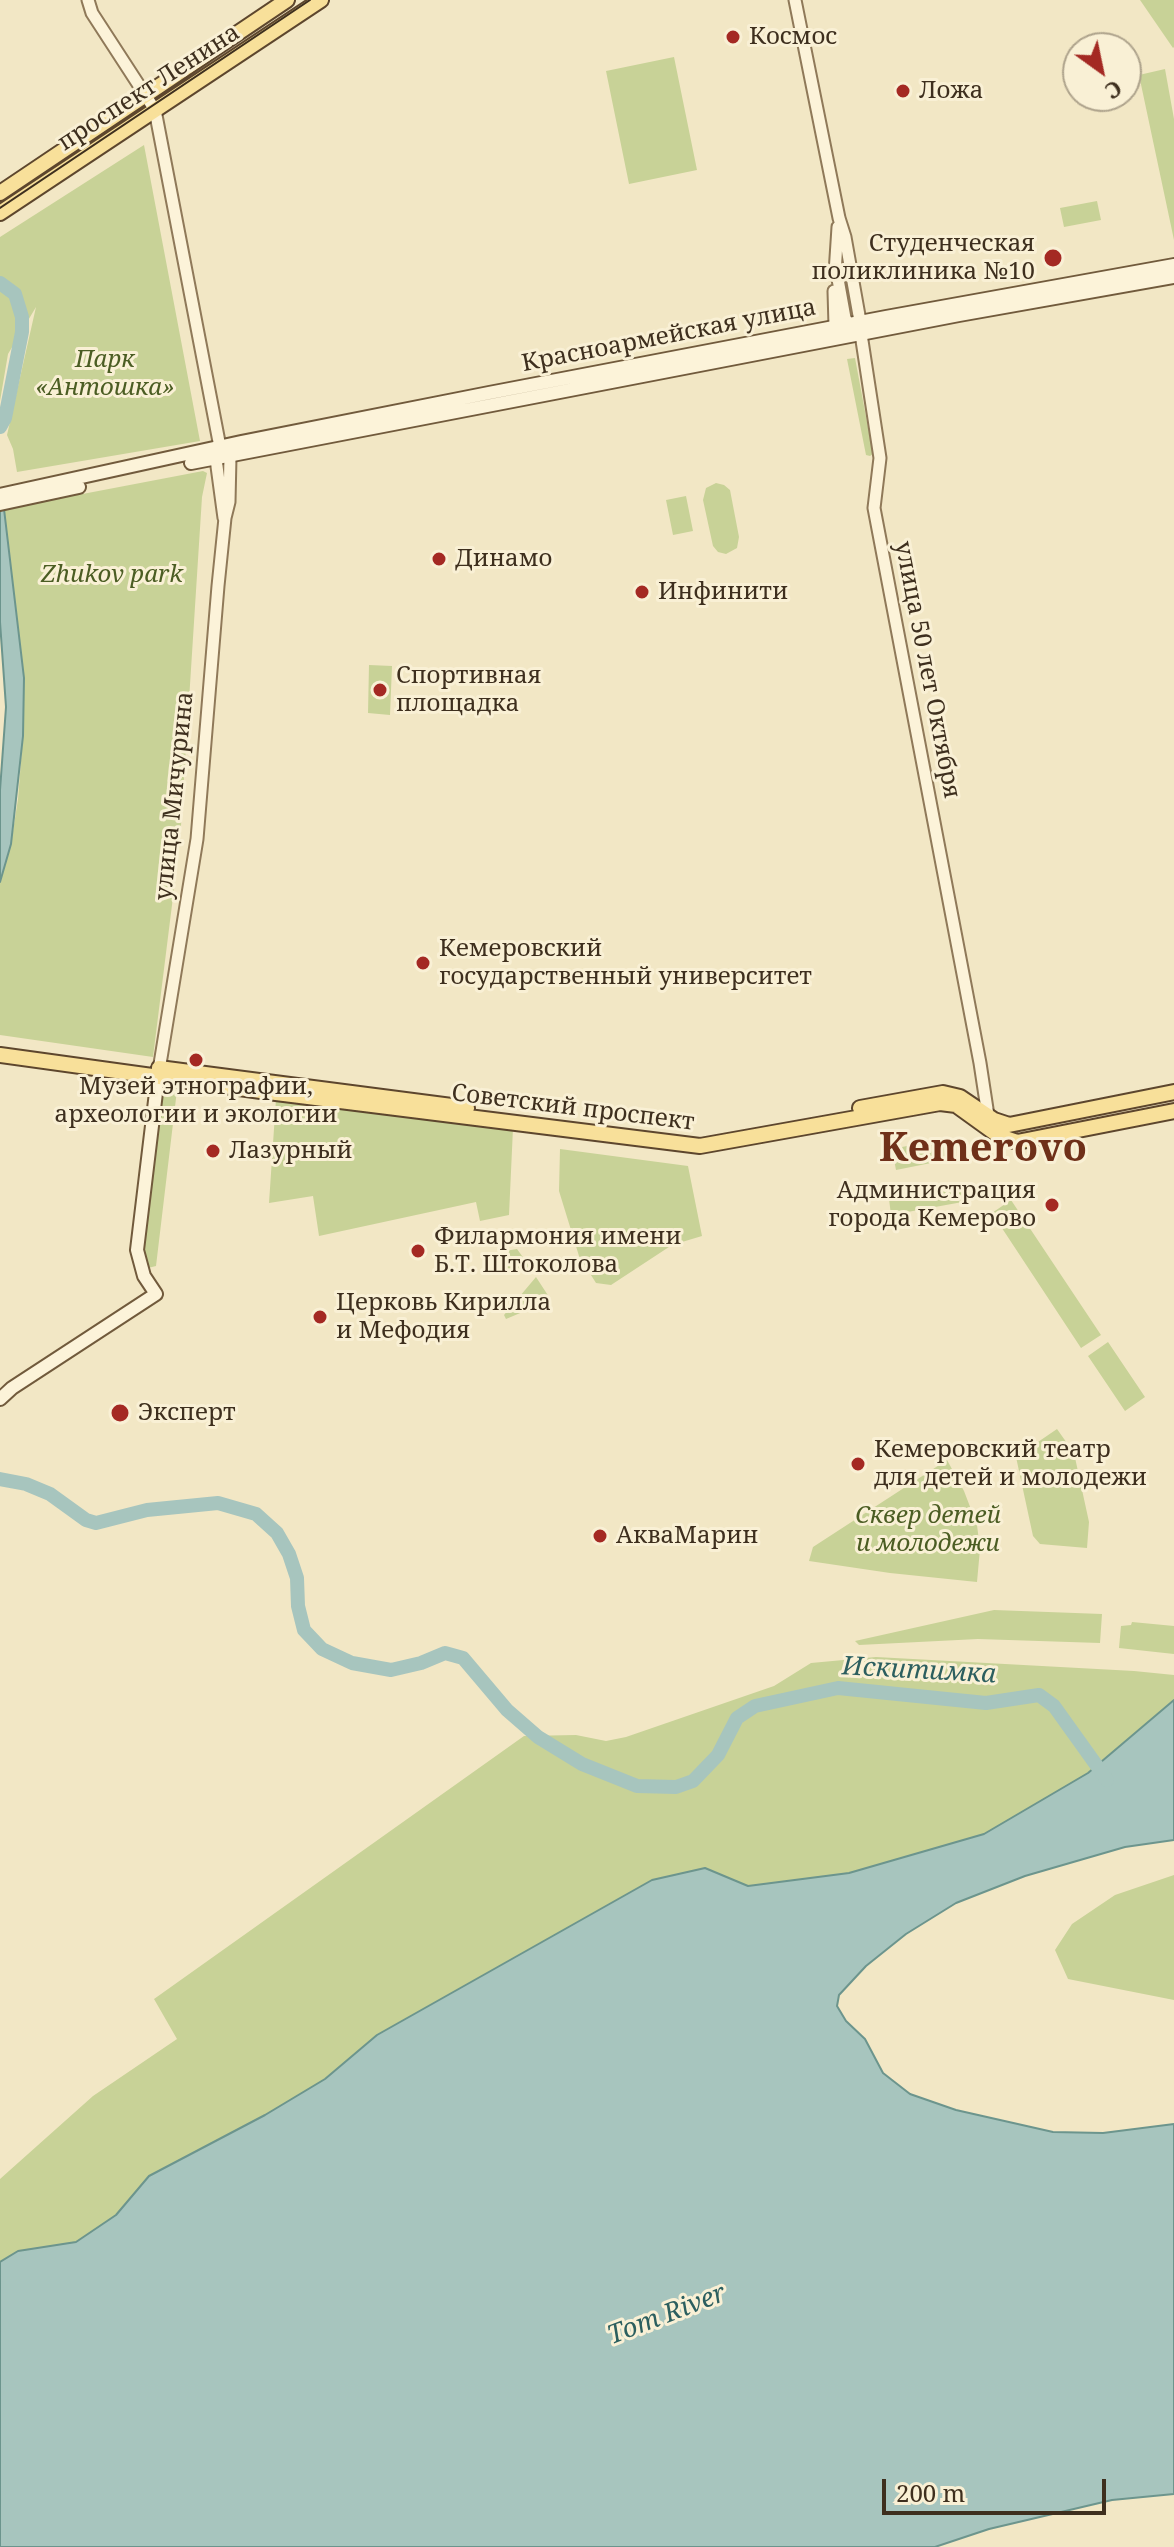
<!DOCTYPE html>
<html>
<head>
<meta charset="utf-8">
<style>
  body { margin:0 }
  #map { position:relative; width:1174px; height:2547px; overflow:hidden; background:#f2e7c5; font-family:"Noto Serif",serif }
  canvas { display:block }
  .north { position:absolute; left:1062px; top:32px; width:80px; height:80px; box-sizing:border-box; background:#f9f0d5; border:2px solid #aea38c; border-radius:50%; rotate:147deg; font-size:22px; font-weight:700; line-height:32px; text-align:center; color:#3e2f1e }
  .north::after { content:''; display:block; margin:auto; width:28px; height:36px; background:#a42923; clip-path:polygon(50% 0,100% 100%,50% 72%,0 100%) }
  .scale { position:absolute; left:882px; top:2479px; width:224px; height:36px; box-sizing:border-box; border:4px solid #3e2f1e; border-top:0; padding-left:10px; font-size:24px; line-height:28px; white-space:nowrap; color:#3e2f1e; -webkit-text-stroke:6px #f9f0d5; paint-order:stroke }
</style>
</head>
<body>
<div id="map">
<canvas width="1174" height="2547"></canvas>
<div class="north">С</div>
<div class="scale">200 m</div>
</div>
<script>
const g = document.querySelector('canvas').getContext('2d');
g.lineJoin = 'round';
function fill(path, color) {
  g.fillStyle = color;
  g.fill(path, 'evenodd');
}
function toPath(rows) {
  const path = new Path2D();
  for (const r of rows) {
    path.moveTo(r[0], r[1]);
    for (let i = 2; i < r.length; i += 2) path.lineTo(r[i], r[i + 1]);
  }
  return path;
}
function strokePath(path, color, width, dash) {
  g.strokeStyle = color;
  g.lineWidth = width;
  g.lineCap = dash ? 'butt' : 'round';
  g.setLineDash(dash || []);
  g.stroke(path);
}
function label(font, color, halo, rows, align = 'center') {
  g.font = font + ' "Noto Serif",serif';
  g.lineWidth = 6;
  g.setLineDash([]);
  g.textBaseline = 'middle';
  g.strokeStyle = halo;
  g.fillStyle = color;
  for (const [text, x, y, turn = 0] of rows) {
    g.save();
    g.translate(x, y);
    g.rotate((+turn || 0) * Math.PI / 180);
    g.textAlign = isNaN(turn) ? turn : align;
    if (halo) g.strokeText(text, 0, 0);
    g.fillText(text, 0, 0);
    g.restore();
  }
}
fill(toPath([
  [1140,0,1174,0,1174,47,1173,48],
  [674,57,697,170,629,184,606,71],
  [1165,69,1174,119,1174,240,1139,75],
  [144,145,200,441,17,472,13,449,7,435,36,307,8,354,0,401,0,237],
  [1097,201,1101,220,1064,227,1060,208],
  [855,358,873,454,870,456,866,455,847,359],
  [203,471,207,473,202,497,180,841,153,1057,0,1035,0,882,11,844,18,799,23,736,24,678,4,509],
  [716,483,724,485,730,490,739,537,737,548,726,554,718,552,713,546,703,500,706,488],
  [686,496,693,531,673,535,666,500],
  [369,665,392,666,390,715,368,713],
  [161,1088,177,1090,156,1266,148,1268,141,1259],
  [276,1099,513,1128,509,1215,480,1221,476,1202,319,1236,313,1196,269,1203],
  [942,1139,946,1160,896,1170,892,1149],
  [560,1149,688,1166,702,1236,672,1245,611,1285,596,1283,579,1256,559,1191],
  [965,1186,968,1201,891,1215,889,1199],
  [1011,1200,1101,1335,1081,1348,992,1213],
  [517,1249,530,1267,491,1274,487,1254],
  [536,1277,551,1300,506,1319,504,1315],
  [1108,1342,1145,1397,1125,1411,1088,1356],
  [1057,1429,1074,1453,1089,1522,1087,1548,1040,1544,1033,1536,1016,1457],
  [947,1460,964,1491,977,1525,980,1549,977,1582,890,1573,809,1561,813,1547],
  [994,1610,1102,1614,1100,1643,978,1639,859,1645,855,1641],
  [1132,1622,1174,1626,1174,1654,1119,1648,1121,1626,1131,1625],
  [876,1657,1134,1671,1174,1675,1174,1700,1088,1773,984,1834,849,1873,748,1886,705,1868,377,2035,325,2079,265,2115,149,2176,116,2215,76,2242,18,2251,0,2262,0,2179,93,2096,177,2039,154,1999,524,1736,576,1735,606,1741,626,1737,774,1686,811,1663],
  [1174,1875,1174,2000,1068,1979,1055,1950,1072,1924,1115,1895]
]), '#c8d297');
const water = toPath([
  [4,509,24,678,23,736,11,844,0,882,0,790,6,707,0,622,0,510,4,509],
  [1174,1700,1174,1840,1125,1847,1025,1876,956,1903,906,1934,866,1966,839,1995,837,2006,846,2021,865,2039,883,2073,910,2094,956,2110,1053,2132,1103,2133,1174,2124,1174,2494,1112,2500,989,2529,935,2547,0,2547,0,2262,18,2251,76,2242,116,2215,149,2176,265,2115,325,2079,377,2035,652,1880,705,1868,748,1886,849,1873,984,1834,1088,1773,1174,1700]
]);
fill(water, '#a7c5be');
strokePath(water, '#6c958d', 2);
strokePath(toPath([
  [0,283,15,294,22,317,22,332,5,418,0,427],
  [0,1479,26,1484,50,1494,86,1520,96,1523,147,1510,218,1503,256,1514,277,1533,289,1554,297,1578,298,1606,304,1630,322,1649,352,1663,391,1670,421,1663,445,1653,463,1658,507,1710,538,1737,582,1764,637,1786,676,1787,693,1781,718,1755,737,1718,755,1706,838,1688,986,1703,1039,1695,1054,1706,1107,1780]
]), '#a7c5be', 14);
const tertiary = toPath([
  [88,0,92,13,155,110,220,447],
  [795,0,839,218,845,237,860,321],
  [836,268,845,318,851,329,861,334,880,458,874,508,980,1063,989,1122],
  [835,273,838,227],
  [834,291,835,326],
  [216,459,224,518],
  [158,1076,197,839,218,586,225,518,229,502,230,457]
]);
const secondary = toPath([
  [191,463,959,315,1174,277],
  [0,495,241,442,489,393,886,317,1174,265],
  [0,504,79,487],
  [0,1399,12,1388,156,1294,144,1276,137,1250,158,1076]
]);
const primary = toPath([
  [0,193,287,0],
  [0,213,321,0],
  [0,1055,268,1092,700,1146,940,1103,956,1105,999,1136,1017,1142,1174,1111],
  [159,1068,467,1108],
  [860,1108,943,1093,960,1097,994,1120,1009,1125,1174,1092]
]);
strokePath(tertiary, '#8f7959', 15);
strokePath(secondary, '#715a3c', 16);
strokePath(primary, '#5d462d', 18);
strokePath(tertiary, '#fcf3d9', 11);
strokePath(secondary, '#fcf3d9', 12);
strokePath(primary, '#f8e09a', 14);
strokePath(toPath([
  [0,208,310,0]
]), '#3e2f1e', 2);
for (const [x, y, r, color] of [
  [733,37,8,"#a42923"],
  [903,91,8,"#a42923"],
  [1053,258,10,"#a42923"],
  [439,559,8,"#a42923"],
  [642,592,8,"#a42923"],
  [380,690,8,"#a42923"],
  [423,963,8,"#a42923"],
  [196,1060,8,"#a42923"],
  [213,1151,8,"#a42923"],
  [1052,1205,8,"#a42923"],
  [418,1251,8,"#a42923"],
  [320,1317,8,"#a42923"],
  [120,1413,10,"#a42923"],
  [858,1464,8,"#a42923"],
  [600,1536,8,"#a42923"]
]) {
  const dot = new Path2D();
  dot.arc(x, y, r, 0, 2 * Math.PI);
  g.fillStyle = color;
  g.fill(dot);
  strokePath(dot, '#f9f0d5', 3);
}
label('24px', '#3e2f1e', '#f9f0d5', [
  ["Космос",749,37],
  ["Ложа",919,91],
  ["Студенческая",1035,244,"right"],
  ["поликлиника №10",1035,272,"right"],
  ["Динамо",455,559],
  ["Инфинити",658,592],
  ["Спортивная",396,676],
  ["площадка",396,704],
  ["Кемеровский",439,949],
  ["государственный университет",439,977],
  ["Музей этнографии,",196,1087,"center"],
  ["археологии и экологии",196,1115,"center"],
  ["Лазурный",229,1151],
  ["Администрация",1036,1191,"right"],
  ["города Кемерово",1036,1219,"right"],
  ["Филармония имени",434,1237],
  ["Б.Т. Штоколова",434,1265],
  ["Церковь Кирилла",336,1303],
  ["и Мефодия",336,1331],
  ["Эксперт",138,1413],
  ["Кемеровский театр",874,1450],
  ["для детей и молодежи",874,1478],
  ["АкваМарин",616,1536]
], 'left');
label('24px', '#3e2f1e', '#f9f0d5', [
  ["проспект Ленина",149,88,-33],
  ["Красноармейская улица",669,336,-11],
  ["улица 50 лет Октября",927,670,79],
  ["улица Мичурина",175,796,-84],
  ["Советский проспект",573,1108,7]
]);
label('italic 24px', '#4b5d23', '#f9f0d5', [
  ["Парк",105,360],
  ["«Антошка»",105,388],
  ["Zhukov park",112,575],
  ["Сквер детей",928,1516],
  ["и молодежи",928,1544]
]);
label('italic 26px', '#2c5f5f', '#f9f0d5', [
  ["Искитимка",919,1671,3],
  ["Tom River",667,2315,-21]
]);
label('bold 40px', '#6f3019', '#f9f0d5', [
  ["Kemerovo",983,1150]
]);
</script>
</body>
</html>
